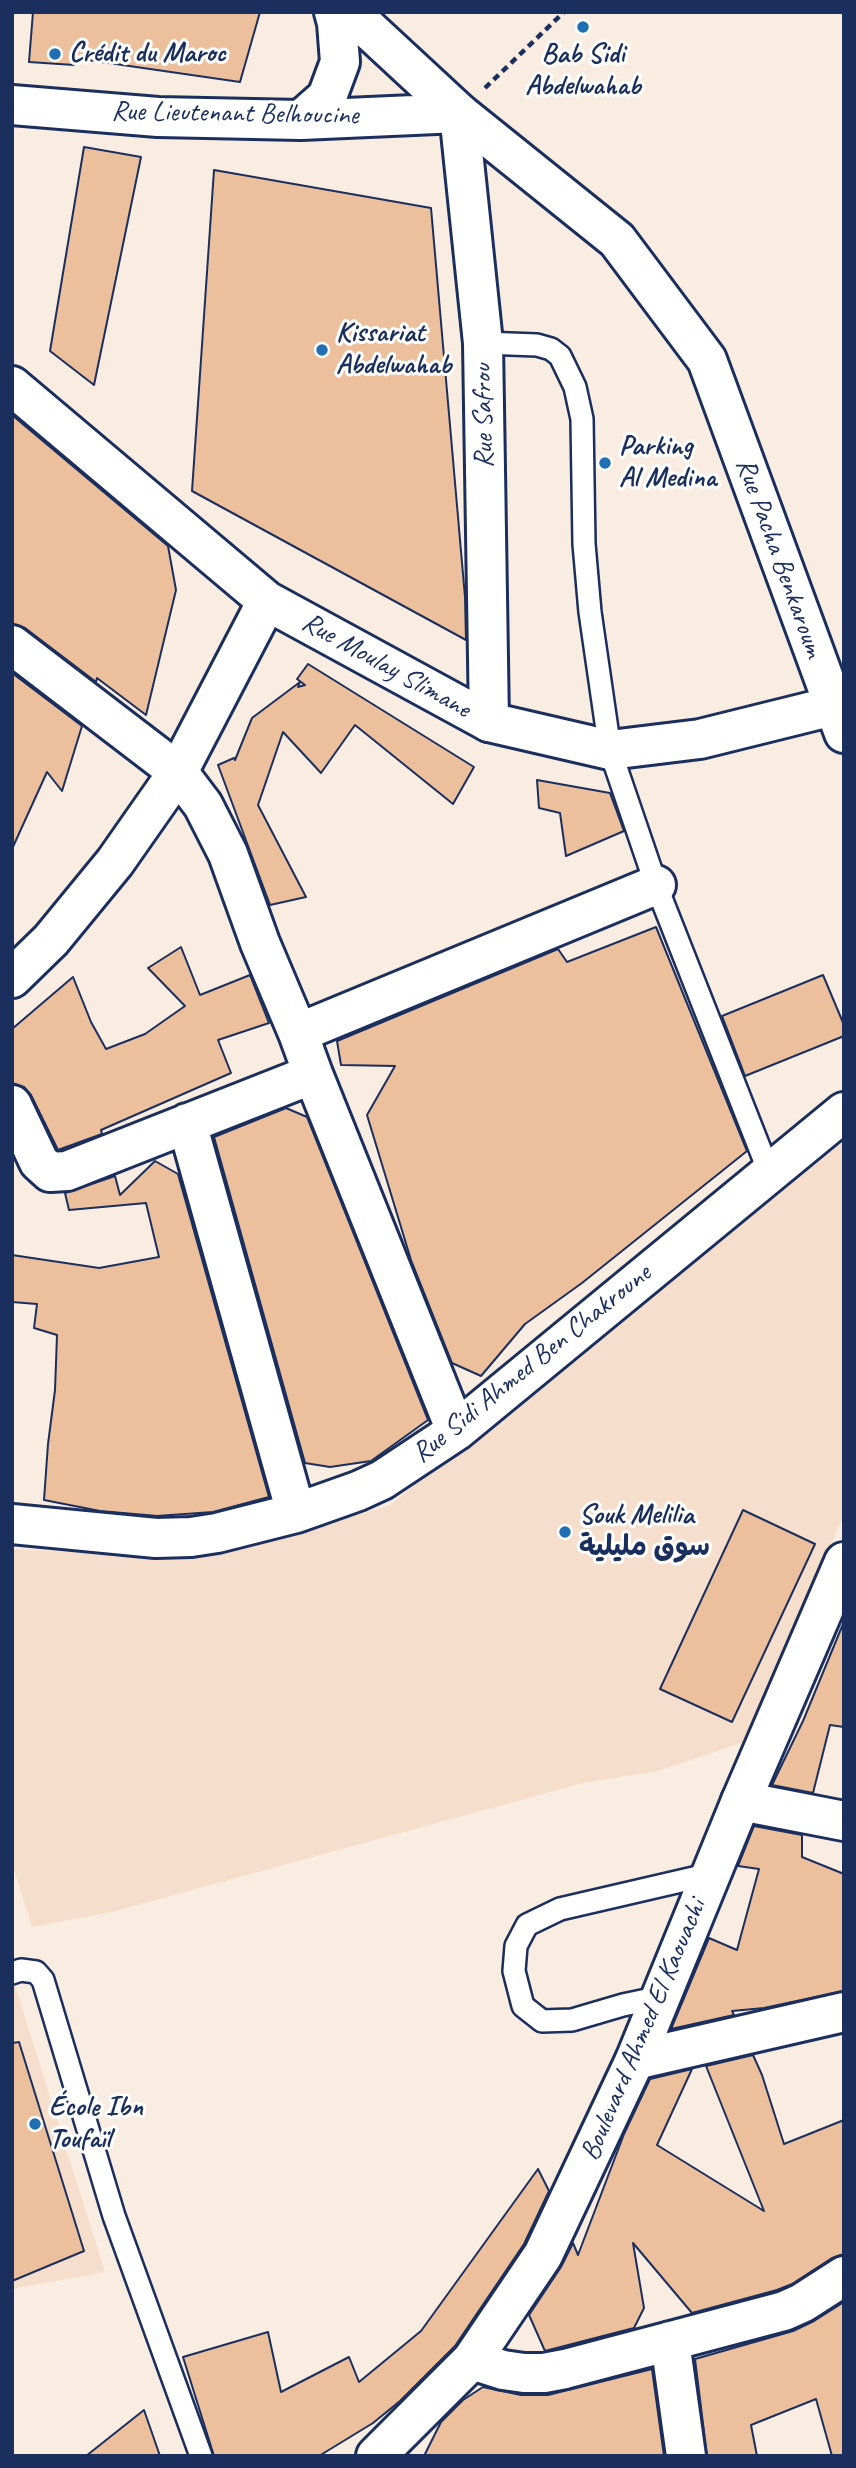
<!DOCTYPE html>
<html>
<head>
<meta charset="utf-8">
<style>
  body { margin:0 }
  #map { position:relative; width:856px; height:2468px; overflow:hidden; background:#f9ece1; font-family:Caveat,sans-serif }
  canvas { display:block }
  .frame { position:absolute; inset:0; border:14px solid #1b2f5e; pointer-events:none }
</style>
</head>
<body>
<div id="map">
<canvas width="856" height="2468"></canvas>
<div class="frame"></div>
</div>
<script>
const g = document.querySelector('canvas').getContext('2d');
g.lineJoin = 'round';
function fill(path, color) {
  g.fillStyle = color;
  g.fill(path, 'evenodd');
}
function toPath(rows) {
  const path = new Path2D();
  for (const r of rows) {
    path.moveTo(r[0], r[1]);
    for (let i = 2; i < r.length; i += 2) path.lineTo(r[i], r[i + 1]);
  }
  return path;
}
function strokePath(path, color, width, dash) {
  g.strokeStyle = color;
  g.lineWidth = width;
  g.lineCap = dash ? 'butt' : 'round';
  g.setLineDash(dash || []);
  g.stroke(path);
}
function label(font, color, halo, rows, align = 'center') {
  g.font = font + ' Caveat,"Playpen Sans Arabic",sans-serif';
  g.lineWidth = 6;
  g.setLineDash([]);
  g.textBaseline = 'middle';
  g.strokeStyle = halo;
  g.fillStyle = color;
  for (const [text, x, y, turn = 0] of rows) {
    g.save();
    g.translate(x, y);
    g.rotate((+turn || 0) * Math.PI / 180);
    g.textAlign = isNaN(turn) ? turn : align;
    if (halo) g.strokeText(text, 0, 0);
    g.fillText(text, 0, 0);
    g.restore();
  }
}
fill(toPath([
  [844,1134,844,1515,744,1742,658,1771,583,1783,112,1912,32,1927,12,1863,12,1549,199,1558,389,1506],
  [12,1976,105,2272,12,2289]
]), '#f5dfcc');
const building = toPath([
  [33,12,260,12,240,82,74,58,74,65,29,62,33,12],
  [84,147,141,157,94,385,50,351,84,147],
  [214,170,431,208,465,597,466,640,192,491,214,170],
  [12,415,168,546,176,590,146,715,97,678,96,682,25,628,12,624,12,415],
  [308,664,474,767,453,804,355,725,321,773,283,732,258,805,306,897,270,905,218,765,234,758,235,760,252,718,300,682,298,687,305,685,297,679,308,664],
  [12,673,82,726,62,791,47,772,12,849,12,673],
  [537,780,610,793,624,831,566,856,560,813,539,808,537,780],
  [656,927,747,1151,582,1283,525,1324,481,1376,452,1363,411,1260,367,1115,395,1066,341,1065,337,1041,558,949,567,962,656,927],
  [181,947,200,995,250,975,269,1023,218,1040,231,1073,101,1130,102,1134,58,1150,31,1095,24,1087,12,1083,12,1029,73,977,91,1022,106,1049,145,1034,185,1006,148,968,181,947],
  [823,975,844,1025,844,1036,745,1076,722,1016,823,975],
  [286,1108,307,1117,428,1420,371,1461,330,1467,305,1463,214,1137,286,1108],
  [155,1161,178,1174,269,1497,213,1512,157,1516,100,1511,44,1500,48,1444,55,1390,57,1335,34,1328,37,1304,12,1302,12,1255,99,1268,159,1257,146,1203,69,1210,65,1193,115,1176,120,1195,155,1161],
  [743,1510,815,1544,732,1722,660,1689,743,1510],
  [843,1624,844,1727,830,1725,813,1793,772,1785,803,1721,843,1624],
  [754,1826,802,1835,802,1857,844,1874,844,1991,764,2008,732,2011,734,2015,671,2029,709,1938,737,1950,759,1869,738,1866,754,1826],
  [19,2042,84,2251,12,2281,12,2043,19,2042],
  [753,2055,762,2075,784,2144,844,2120,844,2254,832,2258,792,2284,777,2290,692,2313,633,2243,644,2308,634,2328,545,2351,529,2315,561,2267,573,2243,578,2255,624,2134,650,2079,692,2069,657,2145,764,2211,706,2066,753,2055],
  [538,2169,549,2191,524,2244,455,2346,400,2401,373,2423,319,2456,214,2456,183,2357,268,2332,281,2392,349,2357,359,2382,421,2331,538,2169],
  [844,2302,844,2456,832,2456,816,2399,751,2425,757,2456,707,2456,695,2359,793,2331,814,2321,844,2302],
  [652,2369,664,2456,424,2456,441,2422,463,2400,483,2387,521,2395,548,2395,652,2369],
  [144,2410,160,2456,86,2456,144,2410]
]);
fill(building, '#ecc09c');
strokePath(building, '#1b2f5e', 2);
const lane = toPath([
  [483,343,537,345,551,349,560,356,575,387,582,419,584,544,590,612,610,750,656,885,769,1172],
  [12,1973,21,1970,36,1972,43,1980,114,2216,201,2456],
  [661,1997,623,2005,572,2020,542,2021,523,2006,514,1971,516,1946,527,1925,560,1909,711,1874]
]);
const street = toPath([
  [459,113,483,343,489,722],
  [12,645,178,772,203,805,228,854,260,943,298,1033,313,1074,456,1431],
  [298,1033,656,885],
  [12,1105,39,1162,50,1172,67,1171,313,1074],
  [187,1123,296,1513],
  [12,1524,156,1538,191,1537,217,1533,296,1513,358,1491,382,1480,456,1431,844,1112],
  [741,1801,844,1821],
  [635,2060,844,2012],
  [670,2341,686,2456],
  [472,2360,503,2370,524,2373,544,2373,565,2369,784,2311,802,2303,844,2276]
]);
const secondary = toPath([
  [350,12,459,113,617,240,707,360,844,733],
  [12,105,158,117,301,120,459,113],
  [301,120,327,97,340,62,337,23,334,12],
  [12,386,267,601,489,722,610,750,700,739,833,706,844,700],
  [12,978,51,940,115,862,178,772,267,601],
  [376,2456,472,2360,543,2255,635,2060,741,1801,844,1562]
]);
strokePath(lane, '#1b2f5e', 26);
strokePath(street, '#1b2f5e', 44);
strokePath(secondary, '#1b2f5e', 44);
strokePath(toPath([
  [485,88,564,12]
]), '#1b2f5e', 4.5, [7, 5]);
strokePath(lane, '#fff', 21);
strokePath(street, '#fff', 38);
strokePath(secondary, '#fff', 38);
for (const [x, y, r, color] of [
  [583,27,7,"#1f6fb2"],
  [55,54,7,"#1f6fb2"],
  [322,350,7,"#1f6fb2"],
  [605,463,7,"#1f6fb2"],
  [565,1532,7,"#1f6fb2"],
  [35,2124,7,"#1f6fb2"]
]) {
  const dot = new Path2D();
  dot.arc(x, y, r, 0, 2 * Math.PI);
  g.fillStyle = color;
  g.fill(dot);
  strokePath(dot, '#fff', 2.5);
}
label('bold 28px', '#1b2f5e', '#fff', [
  ["Crédit du Maroc",69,54],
  ["Bab Sidi",583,55,"center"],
  ["Abdelwahab",583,87,"center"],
  ["Kissariat",336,334],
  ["Abdelwahab",336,366],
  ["Parking",619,447],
  ["Al Medina",619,479],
  ["Souk Melilia",579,1516],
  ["سوق مليلية",579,1548],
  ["École Ibn",49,2108],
  ["Toufaïl",49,2140]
], 'left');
label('28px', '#1b2f5e', '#fff', [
  ["Rue Lieutenant Belhoucine",235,114,1],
  ["Rue Safrou",484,416,-91],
  ["Rue Pacha Benkaroum",779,558,70],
  ["Rue Moulay Slimane",386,666,29],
  ["Rue Sidi Ahmed Ben Chakroune",532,1364,-39],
  ["Boulevard Ahmed El Kaouachi",644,2030,-67]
]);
</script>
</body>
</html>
